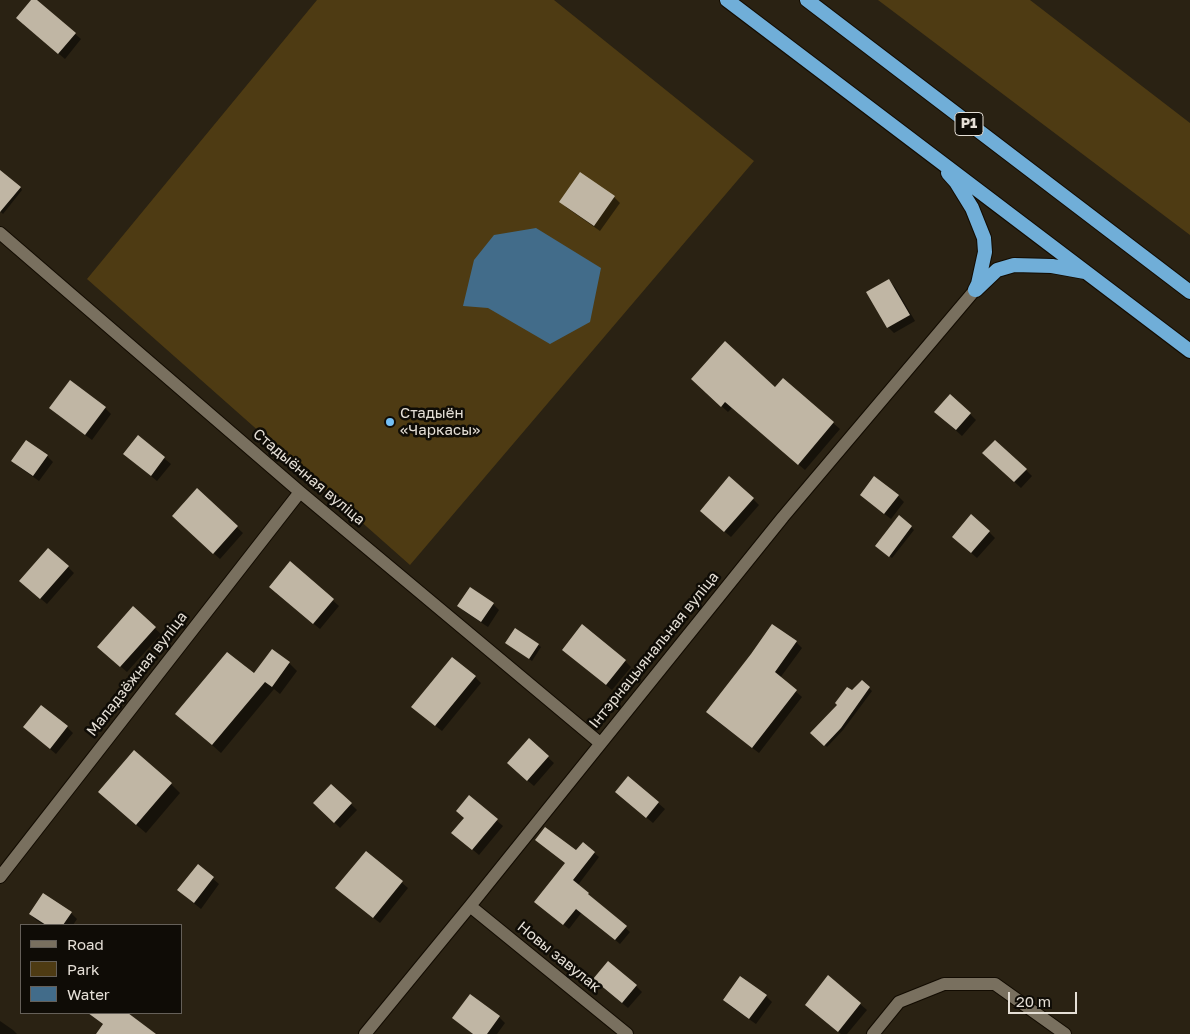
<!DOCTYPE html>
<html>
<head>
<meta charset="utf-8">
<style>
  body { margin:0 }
  #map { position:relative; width:1190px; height:1034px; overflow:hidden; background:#2a2213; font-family:"Golos Text",sans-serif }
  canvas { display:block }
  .legend { position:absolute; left:20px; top:924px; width:162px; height:90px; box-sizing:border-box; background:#0f0c06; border:1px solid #656059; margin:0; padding:6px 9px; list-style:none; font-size:15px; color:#e5dfd6 }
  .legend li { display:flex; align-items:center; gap:10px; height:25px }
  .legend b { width:25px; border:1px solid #656059 }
  .scale { position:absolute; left:1008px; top:992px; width:69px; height:22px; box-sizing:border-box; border:2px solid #e5dfd6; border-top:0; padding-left:6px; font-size:15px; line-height:18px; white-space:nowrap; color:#e5dfd6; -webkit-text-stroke:4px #0f0c06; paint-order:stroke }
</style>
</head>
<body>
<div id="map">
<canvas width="1190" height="1034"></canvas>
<ul class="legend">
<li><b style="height:6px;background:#79705f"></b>Road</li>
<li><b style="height:14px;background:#4e3b13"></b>Park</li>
<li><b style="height:14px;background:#426c8a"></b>Water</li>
</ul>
<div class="scale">20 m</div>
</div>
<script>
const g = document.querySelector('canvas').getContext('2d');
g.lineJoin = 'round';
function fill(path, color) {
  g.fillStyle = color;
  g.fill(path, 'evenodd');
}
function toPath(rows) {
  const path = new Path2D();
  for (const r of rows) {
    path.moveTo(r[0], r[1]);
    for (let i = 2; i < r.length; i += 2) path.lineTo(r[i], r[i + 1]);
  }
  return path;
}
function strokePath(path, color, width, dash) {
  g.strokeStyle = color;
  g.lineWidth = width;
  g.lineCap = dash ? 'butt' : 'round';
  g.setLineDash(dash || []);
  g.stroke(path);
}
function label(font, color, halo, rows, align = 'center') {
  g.font = font + ' "Golos Text",sans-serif';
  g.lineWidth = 5;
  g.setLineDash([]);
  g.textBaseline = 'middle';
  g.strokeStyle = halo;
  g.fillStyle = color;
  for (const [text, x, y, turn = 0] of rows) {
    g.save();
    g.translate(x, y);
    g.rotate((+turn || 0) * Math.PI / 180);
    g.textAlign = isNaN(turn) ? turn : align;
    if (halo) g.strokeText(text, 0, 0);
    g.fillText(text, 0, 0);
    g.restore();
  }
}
fill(toPath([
  [317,0,554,0,754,161,410,565,87,279],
  [878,0,1030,0,1190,123,1190,235]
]), '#4e3b13');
fill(toPath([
  [536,228,601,268,590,322,550,344,488,308,463,306,474,260,494,235]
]), '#426c8a');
fill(toPath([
  [33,0,35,0,81,39,65,59,23,24],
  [0,186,20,187,22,190,3,214,0,211],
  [614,197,620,203,600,231,567,208,561,202],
  [889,281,895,287,915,321,894,333,888,327],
  [783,380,840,429,805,470,732,408,728,412,698,385,775,389],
  [70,382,105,408,111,414,92,440,57,414],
  [970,414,976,420,962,436,942,418],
  [138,437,171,464,157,481,131,460],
  [47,456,53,462,39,481,19,467,13,461],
  [990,459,1026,470,1032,476,1021,488],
  [197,490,243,533,220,559,179,522],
  [898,496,904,502,891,519,868,501],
  [753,499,759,505,731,537,707,517],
  [911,527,914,530,892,558,879,548],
  [989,532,995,538,977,558,960,543],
  [290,563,339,606,320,629,276,593],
  [68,567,74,573,47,604,27,587],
  [493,604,499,610,488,627,465,612,459,606],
  [133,608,161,634,127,672,105,653],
  [516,629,541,647,532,661,507,643],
  [796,642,802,648,780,678,802,697,759,753,713,718,707,712],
  [569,655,625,661,631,667,612,690],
  [289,663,297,671,280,694,274,689,221,753,177,714,255,675],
  [475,677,481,683,442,731,419,713],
  [862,682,872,691,843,730,827,747,812,733],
  [67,727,73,733,56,754,31,733],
  [529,740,554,763,534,786,514,769],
  [628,778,665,809,653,823,623,798],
  [171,784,180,793,146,833,109,802],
  [331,785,357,810,340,828,315,803],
  [469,797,503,826,479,855,459,838,465,818],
  [366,852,408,888,380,923,343,894],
  [576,852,594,853,599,857,578,885,630,932,620,944,582,912,569,929,541,906],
  [198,866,219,884,201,909,185,896],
  [71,913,77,919,73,925,44,925,36,920,30,914],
  [828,977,867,1010,847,1034,841,1034,812,1011],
  [600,985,636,986,642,992,628,1008],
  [470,996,499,1017,505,1023,497,1034,473,1034,453,1018],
  [766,996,772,1002,756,1024,730,1006,724,1000],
  [88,1013,126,1013,145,1027,150,1034,97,1034,104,1025],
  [0,1021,13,1030,17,1034,0,1034]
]), '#0007');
fill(toPath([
  [31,0,37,0,76,33,58,54,16,18],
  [0,170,21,187,0,212],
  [580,172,615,196,594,226,559,202],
  [889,279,910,315,887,328,866,292],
  [725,341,775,387,783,378,834,422,798,465,725,402,721,407,691,379],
  [70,380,106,407,85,435,49,408],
  [950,394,971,413,956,430,934,412],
  [138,435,165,457,151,476,123,454],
  [26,440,48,455,33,476,11,461],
  [995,440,1027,469,1014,482,982,453],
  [729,476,754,498,724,532,700,511],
  [874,476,899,495,884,514,860,495],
  [197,488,238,526,213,554,172,516],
  [971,514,990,531,971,553,952,537],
  [899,515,912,526,889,557,875,546],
  [48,548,69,566,40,599,19,581],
  [290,561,334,599,313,624,269,587],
  [470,587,494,603,481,622,457,606],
  [133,606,156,627,120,667,97,647],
  [582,624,626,660,606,685,562,650],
  [772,624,797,641,775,672,797,690,752,748,706,712,751,654],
  [515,628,539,644,529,659,505,643],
  [272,649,290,662,272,687,265,682,212,745,175,714,227,652,254,673],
  [452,657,476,676,435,726,411,707],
  [862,680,870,687,841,728,824,746,810,733,837,705,835,703,847,687,852,690],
  [41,705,68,726,50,749,23,727],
  [529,738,549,756,527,781,507,763],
  [134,750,172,783,136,825,98,792],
  [628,776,659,802,646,818,615,792],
  [331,784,352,803,334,823,313,803],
  [469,795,498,819,472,850,451,833,464,818,456,811],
  [545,827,576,850,583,842,595,852,573,880,589,893,588,894,627,926,615,940,576,909,563,925,534,902,565,863,535,840],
  [366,851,403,881,373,918,335,888],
  [198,864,214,877,194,903,177,890],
  [43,893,72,912,63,925,46,925,29,914],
  [608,961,637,985,622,1003,593,979],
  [828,975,861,1003,838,1032,805,1005],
  [740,976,767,995,749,1019,723,1000],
  [470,994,500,1016,487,1034,473,1034,452,1018],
  [88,1013,128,1013,156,1034,96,1034,103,1024]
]), '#c0b6a4');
const minor = toPath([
  [0,233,300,492,600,743],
  [0,877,300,492],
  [470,906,627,1034],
  [365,1034,470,906,783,517,975,290],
  [873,1034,899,1002,944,984,995,984,1065,1034]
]);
const trunk = toPath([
  [727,0,1190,351],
  [807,0,1190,292],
  [948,173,956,182,972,208,984,238,985,252,978,284,975,290],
  [976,290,997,270,1014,265,1052,266,1085,272]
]);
strokePath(minor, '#120b01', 14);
strokePath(trunk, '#120b01', 16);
strokePath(minor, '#79705f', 12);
strokePath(trunk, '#70aed8', 14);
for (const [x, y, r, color] of [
  [390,422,5,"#74c0f6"]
]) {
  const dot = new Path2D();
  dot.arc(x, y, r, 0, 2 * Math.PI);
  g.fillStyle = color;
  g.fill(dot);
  strokePath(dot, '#0f0c06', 2);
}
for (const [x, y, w] of [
  [969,124,28]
]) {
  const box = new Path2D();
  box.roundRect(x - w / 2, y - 11.5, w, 23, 4);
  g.fillStyle = '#0f0c06';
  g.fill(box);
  strokePath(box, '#e5dfd6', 1);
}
label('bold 14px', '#e5dfd6', null, [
  ["Р1",969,124]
]);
label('15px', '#e5dfd6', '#0f0c06', [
  ["Стадыён",400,413],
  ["«Чаркасы»",400,430]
], 'left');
label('15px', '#e5dfd6', '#0f0c06', [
  ["Стадыённая вуліца",309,477,40],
  ["Інтэрнацыянальная вуліца",654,650,-51],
  ["Маладзёжная вуліца",137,674,-52],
  ["Новы завулак",559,957,39]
]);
</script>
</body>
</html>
